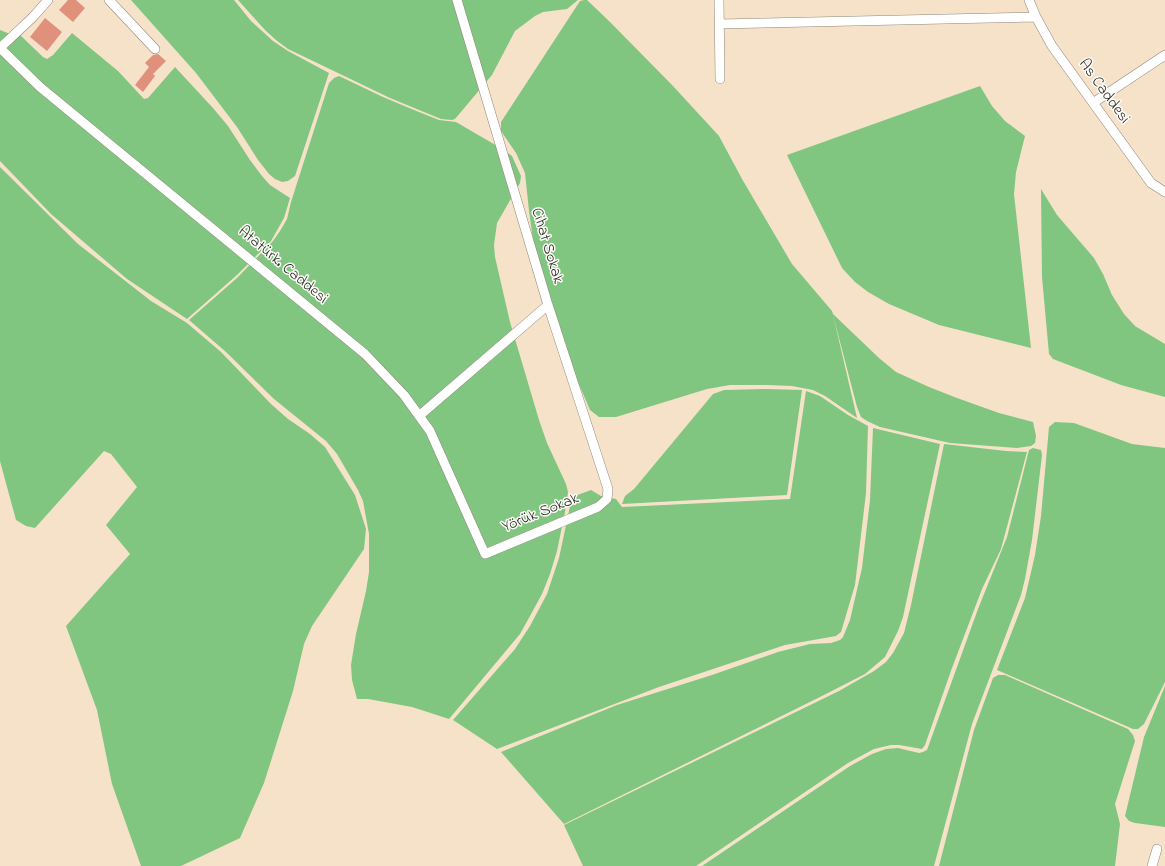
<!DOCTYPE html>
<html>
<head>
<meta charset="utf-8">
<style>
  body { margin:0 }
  canvas { display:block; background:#f5e2c9 }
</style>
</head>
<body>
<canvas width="1165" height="866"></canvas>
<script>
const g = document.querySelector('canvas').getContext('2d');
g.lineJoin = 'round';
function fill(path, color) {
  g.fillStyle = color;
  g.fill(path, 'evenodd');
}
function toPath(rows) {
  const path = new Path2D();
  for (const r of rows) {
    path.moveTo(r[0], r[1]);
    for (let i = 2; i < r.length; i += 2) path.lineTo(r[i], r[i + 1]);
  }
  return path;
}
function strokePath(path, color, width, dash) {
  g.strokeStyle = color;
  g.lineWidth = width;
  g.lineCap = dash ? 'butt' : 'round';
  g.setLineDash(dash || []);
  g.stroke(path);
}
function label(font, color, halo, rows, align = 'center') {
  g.font = font + ' "Indie Flower",sans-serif';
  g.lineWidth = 3;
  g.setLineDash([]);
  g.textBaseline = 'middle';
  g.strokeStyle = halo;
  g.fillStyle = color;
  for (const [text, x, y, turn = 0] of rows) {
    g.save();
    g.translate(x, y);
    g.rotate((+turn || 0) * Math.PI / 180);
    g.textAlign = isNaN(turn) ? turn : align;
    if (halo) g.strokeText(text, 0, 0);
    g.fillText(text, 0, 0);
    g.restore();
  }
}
fill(toPath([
  [131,0,234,0,251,21,273,41,288,51,329,73,295,176,288,181,282,182,275,179,269,174,258,160,237,127,196,73],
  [238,0,578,0,567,9,543,12,535,16,515,31,492,75,455,119,452,120,441,119,390,98,288,49,276,40,265,30],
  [584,0,587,0,610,22,673,86,719,136,742,179,792,264,832,311,833,314,879,358,896,372,929,387,957,398,999,413,1033,422,1036,436,1035,443,1031,446,1017,448,950,443,880,427,867,421,861,417,857,407,833,315,857,418,825,396,813,390,792,386,767,385,730,385,707,389,616,417,599,417,590,410,548,312,539,281,529,211,525,173,516,153,501,131,501,122,580,1],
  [0,30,10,34,18,33,43,57,47,59,53,55,72,33,118,71,144,99,148,98,175,67,213,108,228,126,250,160,262,176,270,185,290,198,284,218,271,241,237,275,187,319,127,279,51,214,0,161],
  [339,76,383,97,414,110,439,120,456,122,504,150,512,156,521,176,520,183,497,223,494,245,495,257,510,322,539,420,547,443,566,484,568,492,566,507,557,551,550,574,542,594,530,616,520,634,449,719,412,707,368,699,357,699,352,680,351,665,356,634,366,591,369,572,369,534,363,501,358,490,337,454,326,441,274,399,226,352,189,320,237,278,273,241,280,231,287,219,291,202,329,83,334,78],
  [980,86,992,106,1005,121,1025,136,1016,172,1014,194,1031,348,939,325,889,304,868,292,855,282,842,268,787,155],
  [0,167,78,244,151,301,187,323,221,352,271,404,288,419,310,434,325,447,355,495,366,529,364,549,312,626,304,644,293,691,264,783,240,838,181,866,141,866,112,784,97,710,66,626,130,554,106,525,137,487,111,454,104,451,35,528,26,526,16,520,0,461],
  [1041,189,1057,215,1094,258,1103,274,1112,295,1124,314,1135,326,1165,344,1165,397,1121,385,1053,359,1049,354,1042,277],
  [765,389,802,390,787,495,622,504,625,496,634,489,713,394,724,390],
  [806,391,820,396,848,415,868,426,866,493,855,585,841,632,836,636,785,645,659,687,497,749,453,720,515,649,530,626,547,594,559,558,572,497,591,490,601,496,616,499,622,507,790,499],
  [1055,422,1074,423,1132,444,1165,448,1165,682,1144,724,1138,729,1133,729,997,670,1025,598,1035,555,1041,516,1049,427],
  [873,428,940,444,903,617,898,631,885,657,865,674,824,695,564,824,501,752,617,705,712,675,778,652,810,644,831,643,840,640,843,637,850,620,862,568,870,500],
  [944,444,1006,451,1027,452,1001,549,982,589,952,668,925,745,922,749,899,745,891,745,874,749,848,763,696,866,583,866,564,825,839,691,874,671,886,662,893,653,904,633,911,605],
  [1033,448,1041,450,1042,455,1032,540,1025,579,1021,595,972,724,934,866,702,866,850,766,872,754,886,749,898,748,919,753,923,752,927,750,978,609,1007,537,1029,450],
  [998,675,1005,675,1128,729,1133,735,1135,741,1115,804,1120,824,1115,866,939,866,974,730,993,678],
  [1165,686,1165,827,1135,823,1129,821,1125,816,1144,737]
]), '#80c680');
fill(toPath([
  [68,0,76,0,85,8,73,22,59,10],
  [45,18,62,32,47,51,30,37],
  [158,54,166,61,153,74,155,76,143,92,135,85,149,67,145,63,153,55]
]), '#e0917c');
const street = toPath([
  [109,0,155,49],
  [719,0,720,79],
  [1029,0,1036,17,1052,46,1151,183,1165,192],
  [719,24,1036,17],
  [0,48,40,87,365,354,404,395,430,431,485,554,598,507,607,499,608,489,548,305,457,0],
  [0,48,33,17,48,0],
  [1093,103,1165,55],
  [419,416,548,305],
  [1152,866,1157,849]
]);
strokePath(street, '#90867a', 10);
strokePath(street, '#fff', 9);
label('16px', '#2b2b2b', '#fdfcf7', [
  ["As Caddesi",1103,92,54],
  ["Cihat Sokak",546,246,73],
  ["Atatürk. Caddesi",282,266,40],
  ["Yörük Sokak",541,514,-22]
]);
</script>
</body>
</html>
